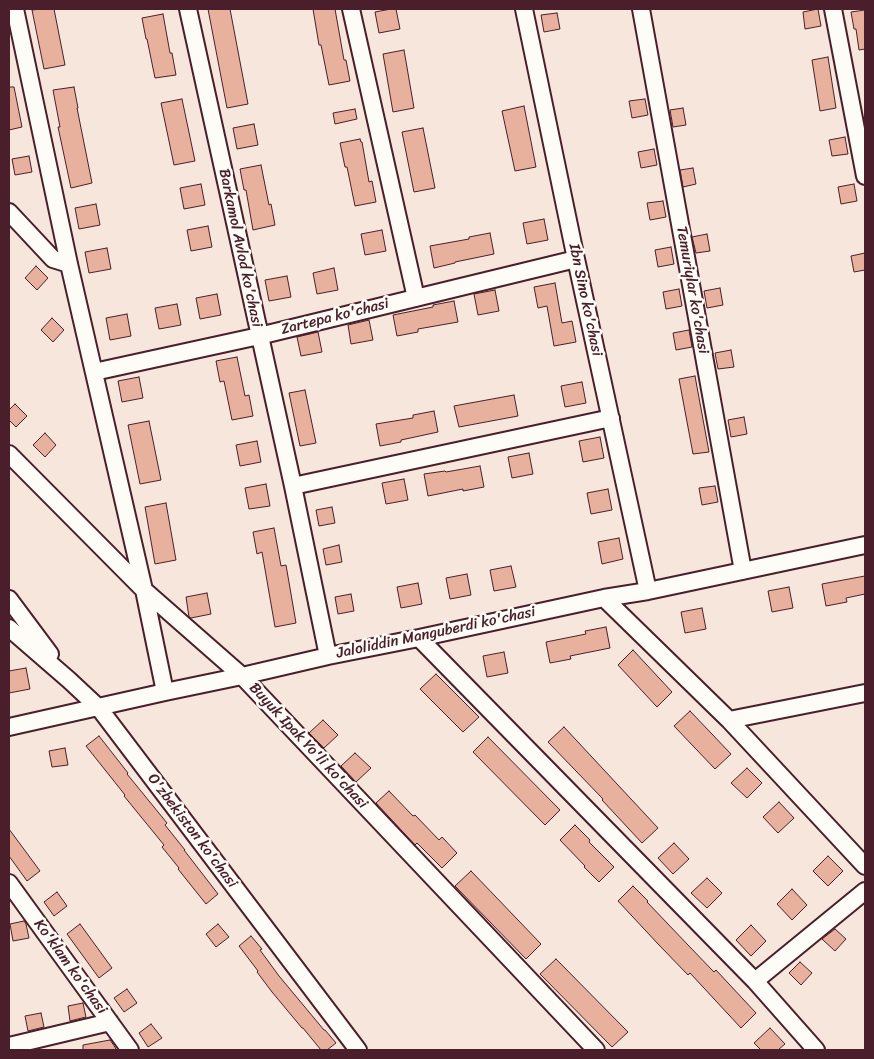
<!DOCTYPE html>
<html>
<head>
<meta charset="utf-8">
<style>
  body { margin:0 }
  #map { position:relative; width:874px; height:1059px; overflow:hidden; background:#f6e6dc; font-family:Sriracha,sans-serif }
  canvas { display:block }
  .frame { position:absolute; inset:0; border:10px solid #4a1f2b; pointer-events:none }
</style>
</head>
<body>
<div id="map">
<canvas width="874" height="1059"></canvas>
<div class="frame"></div>
</div>
<script>
const g = document.querySelector('canvas').getContext('2d');
g.lineJoin = 'round';
function fill(path, color) {
  g.fillStyle = color;
  g.fill(path, 'evenodd');
}
function toPath(rows) {
  const path = new Path2D();
  for (const r of rows) {
    path.moveTo(r[0], r[1]);
    for (let i = 2; i < r.length; i += 2) path.lineTo(r[i], r[i + 1]);
  }
  return path;
}
function strokePath(path, color, width, dash) {
  g.strokeStyle = color;
  g.lineWidth = width;
  g.lineCap = dash ? 'butt' : 'round';
  g.setLineDash(dash || []);
  g.stroke(path);
}
function label(font, color, halo, rows, align = 'center') {
  g.font = font + ' Sriracha,sans-serif';
  g.lineWidth = 5;
  g.setLineDash([]);
  g.textBaseline = 'middle';
  g.strokeStyle = halo;
  g.fillStyle = color;
  for (const [text, x, y, turn = 0] of rows) {
    g.save();
    g.translate(x, y);
    g.rotate((+turn || 0) * Math.PI / 180);
    g.textAlign = isNaN(turn) ? turn : align;
    if (halo) g.strokeText(text, 0, 0);
    g.fillText(text, 0, 0);
    g.restore();
  }
}
const building = toPath([
  [41,9,54,9,65,65,44,69,32,10,41,9],
  [208,9,230,9,248,104,227,108,208,9],
  [313,9,335,9,344,60,346,60,350,81,329,85,321,45,319,45,313,9],
  [391,9,396,9,400,29,379,33,375,12,391,9],
  [818,9,821,26,805,29,803,12,818,9],
  [865,10,865,49,859,50,856,29,854,29,851,12,865,10],
  [557,13,560,29,544,32,541,15,557,13],
  [163,14,170,53,172,53,176,75,155,78,147,39,146,39,142,18,163,14],
  [404,50,414,108,393,112,383,54,404,50],
  [828,57,836,108,820,111,812,60,828,57],
  [9,87,14,87,22,127,9,130,9,87],
  [74,87,78,108,77,108,92,183,71,188,58,127,60,127,53,90,74,87],
  [182,99,195,161,174,165,161,103,182,99],
  [645,99,648,115,632,118,629,101,645,99],
  [524,106,536,167,515,171,502,111,524,106],
  [683,108,686,125,673,127,670,110,683,108],
  [355,109,357,119,335,124,333,113,355,109],
  [254,124,258,145,237,149,233,128,254,124],
  [423,128,435,188,414,192,402,132,423,128],
  [845,137,848,154,832,156,829,140,845,137],
  [360,139,361,142,362,142,369,182,372,181,376,202,355,206,347,167,345,167,340,143,360,139],
  [654,149,657,165,641,168,638,152,654,149],
  [29,156,32,172,15,175,12,159,29,156],
  [261,165,269,205,271,204,275,225,253,230,246,190,244,190,240,169,261,165],
  [693,168,696,184,683,187,680,170,693,168],
  [201,184,205,205,184,209,180,188,201,184],
  [854,184,857,201,841,204,838,187,854,184],
  [663,201,666,217,650,220,647,203,663,201],
  [96,204,100,225,79,229,75,208,96,204],
  [544,219,548,240,527,244,523,223,544,219],
  [208,226,212,247,191,251,187,230,208,226],
  [382,230,386,251,365,255,361,234,382,230],
  [490,233,494,254,455,262,455,263,434,268,430,246,469,239,469,237,490,233],
  [707,234,710,251,696,253,692,237,707,234],
  [671,247,674,264,658,267,655,250,671,247],
  [107,248,111,269,89,273,85,252,107,248],
  [865,253,865,270,854,272,851,256,865,253],
  [36,266,48,278,37,290,25,278,36,266],
  [334,268,338,290,317,294,313,273,334,268],
  [287,276,291,297,269,301,265,280,287,276],
  [555,283,562,323,572,321,576,342,554,346,547,306,538,308,534,287,555,283],
  [720,288,723,305,707,308,704,291,720,288],
  [679,289,682,306,666,309,663,292,679,289],
  [495,290,499,311,478,315,474,294,495,290],
  [217,294,221,315,200,319,196,298,217,294],
  [454,301,458,322,418,329,418,332,397,336,393,315,433,307,433,305,454,301],
  [177,304,181,325,159,329,155,308,177,304],
  [127,314,131,336,110,340,106,318,127,314],
  [52,318,64,330,53,342,41,330,52,318],
  [369,320,373,340,351,344,348,325,369,320],
  [689,330,692,347,676,350,673,333,689,330],
  [318,332,322,352,301,356,297,337,318,332],
  [731,350,734,367,718,369,715,353,731,350],
  [237,357,245,396,249,395,253,416,232,420,224,381,220,382,216,361,237,357],
  [695,376,709,452,693,454,679,379,695,376],
  [139,377,143,398,122,402,118,381,139,377],
  [582,382,586,403,565,407,561,386,582,382],
  [305,390,316,443,300,446,289,393,305,390],
  [514,395,518,416,459,427,454,406,514,395],
  [15,404,27,416,16,427,9,420,9,410,15,404],
  [434,411,438,432,401,440,401,442,380,446,376,424,413,418,413,415,434,411],
  [744,417,747,434,731,437,728,420,744,417],
  [149,421,161,480,140,484,128,425,149,421],
  [45,433,56,445,45,457,33,445,45,433],
  [600,437,604,458,583,462,579,441,600,437],
  [257,441,261,462,240,466,236,445,257,441],
  [529,453,533,474,512,478,508,457,529,453],
  [480,466,484,487,463,491,463,489,428,496,424,474,445,471,446,472,480,466],
  [404,479,408,500,386,504,382,483,404,479],
  [266,484,270,506,249,509,245,488,266,484],
  [715,486,718,502,702,505,699,488,715,486],
  [608,489,612,510,591,514,587,493,608,489],
  [166,503,176,560,155,564,145,507,166,503],
  [332,507,335,523,319,526,316,510,332,507],
  [274,528,281,566,286,565,296,623,275,627,262,552,257,554,253,532,274,528],
  [619,538,623,559,602,564,598,542,619,538],
  [339,545,342,562,326,565,323,549,339,545],
  [511,566,516,587,494,591,490,570,511,566],
  [467,574,471,595,450,599,446,578,467,574],
  [865,576,865,594,846,598,847,602,826,606,822,584,865,576],
  [418,583,422,604,401,608,397,587,418,583],
  [789,587,793,608,772,612,768,591,789,587],
  [207,593,211,614,191,618,189,617,186,597,207,593],
  [351,594,354,611,338,614,335,597,351,594],
  [702,608,706,629,685,633,681,612,702,608],
  [606,627,610,648,570,656,571,659,550,663,546,642,586,634,585,631,606,627],
  [633,650,672,692,657,707,618,665,633,650],
  [504,652,508,673,487,677,483,656,504,652],
  [26,668,30,689,9,693,9,671,26,668],
  [436,674,479,717,463,732,420,689,436,674],
  [690,711,731,754,715,769,674,726,690,711],
  [323,720,338,735,324,748,309,733,323,720],
  [564,727,658,828,642,843,602,800,603,799,548,742,564,727],
  [99,736,128,773,127,774,167,823,165,825,185,850,184,850,218,894,206,904,178,869,179,868,162,847,164,845,124,796,125,795,86,746,99,736],
  [488,737,560,810,545,825,473,752,488,737],
  [65,748,68,765,52,767,49,751,65,748],
  [355,753,371,768,356,782,341,766,355,753],
  [747,768,762,783,747,798,731,783,747,768],
  [389,791,413,816,415,815,439,840,442,837,457,853,442,868,417,843,415,845,376,803,389,791],
  [779,802,794,818,778,833,763,817,779,802],
  [575,825,590,840,589,842,614,867,599,882,584,867,585,866,560,840,575,825],
  [9,829,40,871,27,881,9,856,9,829],
  [674,843,689,859,673,874,658,858,674,843],
  [828,856,843,871,828,886,813,871,828,856],
  [471,871,541,944,526,959,455,886,471,871],
  [707,878,722,893,707,908,691,893,707,878],
  [633,886,648,901,647,902,688,945,714,972,716,970,756,1013,741,1028,690,973,688,975,659,945,618,901,633,886],
  [792,889,807,905,792,920,777,904,792,889],
  [57,892,67,906,54,916,44,902,57,892],
  [24,921,26,924,29,938,13,941,10,924,24,921],
  [80,924,112,968,99,978,67,934,80,924],
  [218,924,229,937,216,947,206,934,218,924],
  [751,925,766,941,751,956,736,940,751,925],
  [835,929,846,939,835,951,822,939,835,929],
  [251,936,262,949,260,950,279,976,324,1030,325,1030,336,1043,327,1050,321,1050,303,1028,302,1028,272,992,257,972,258,971,239,946,251,936],
  [556,959,628,1032,612,1047,540,974,556,959],
  [800,962,812,973,801,985,789,973,800,962],
  [127,989,137,1003,124,1012,114,998,127,989],
  [83,1003,86,1017,70,1021,68,1006,83,1003],
  [41,1013,44,1027,28,1031,25,1016,41,1013],
  [151,1024,162,1038,148,1047,139,1033,151,1024],
  [770,1028,785,1044,778,1050,761,1050,754,1043,770,1028],
  [110,1040,115,1047,116,1050,83,1050,83,1045,110,1040]
]);
fill(building, '#e7b19d');
strokePath(building, '#4a1f2b', 1);
const minor = toPath([
  [15,9,69,264,144,590,165,692],
  [188,9,293,486,328,656],
  [351,9,416,298],
  [524,9,576,259,648,591],
  [641,9,743,571],
  [833,9,865,176],
  [9,212,53,259,69,264],
  [94,372,259,336,576,259],
  [9,454,144,590,242,676,596,1050],
  [293,486,611,418],
  [604,598,729,720,865,866],
  [9,599,50,654],
  [9,628,69,680,99,708,358,1050],
  [419,638,755,981,816,1050],
  [729,720,865,693],
  [9,727,165,692,242,676,328,656,419,638,604,598,648,591,865,545],
  [9,883,130,1050],
  [755,981,865,891],
  [9,1046,110,1022]
]);
strokePath(minor, '#4a1f2b', 20);
strokePath(minor, '#fdfcf7', 16);
label('15px', '#4a1f2b', '#fdfcf7', [
  ["Barkamol Avlod ko'chasi",240,248,78],
  ["Temuriylar ko'chasi",692,290,80],
  ["Ibn Sino ko'chasi",585,300,78],
  ["Zartepa ko'chasi",335,317,-14],
  ["Jaloliddin Manguberdi ko'chasi",436,633,-12],
  ["Buyuk Ipak Yo'li ko'chasi",308,746,47],
  ["O'zbekiston ko'chasi",192,831,53],
  ["Ko'klam ko'chasi",70,967,54]
]);
</script>
</body>
</html>
